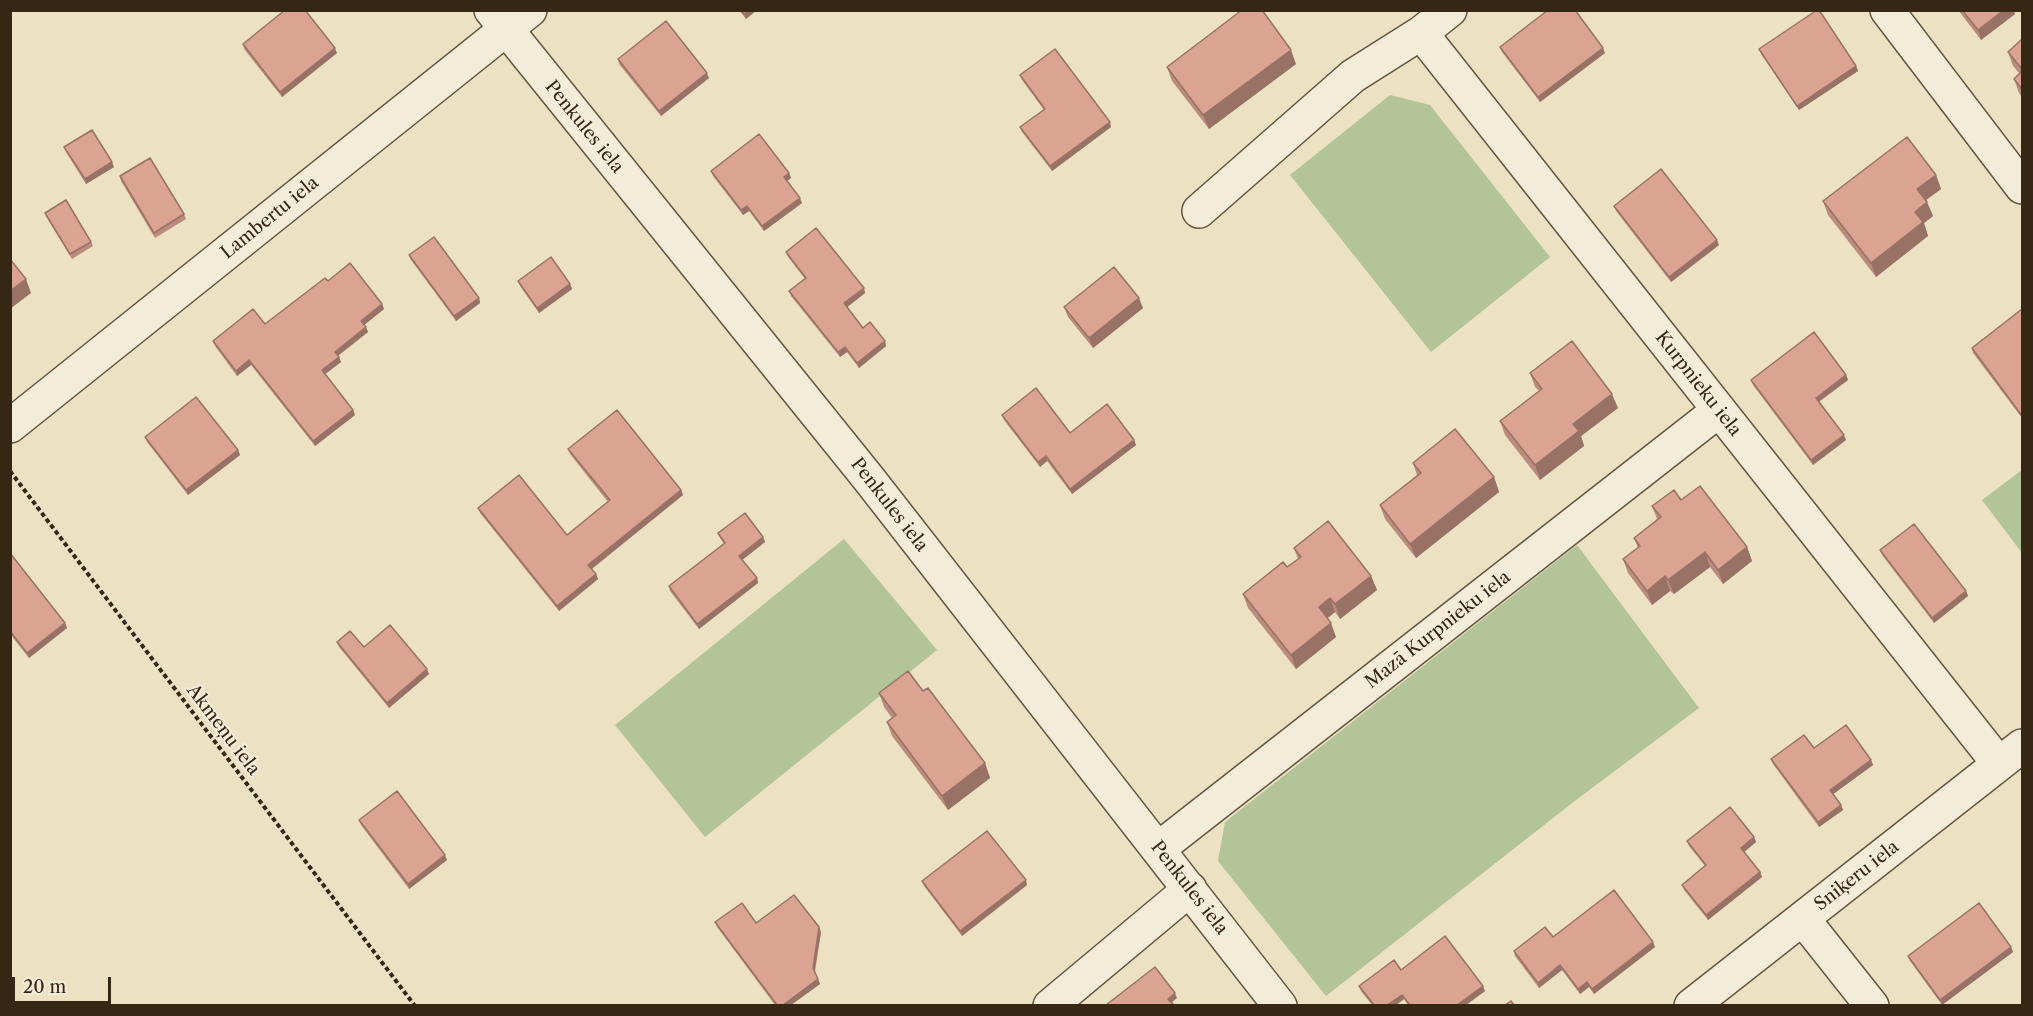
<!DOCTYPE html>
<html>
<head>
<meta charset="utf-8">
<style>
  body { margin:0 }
  #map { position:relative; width:2033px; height:1016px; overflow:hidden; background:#ece1c3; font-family:"Libre Caslon Text",serif }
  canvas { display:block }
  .frame { position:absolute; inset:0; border:12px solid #362614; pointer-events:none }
  .scale { position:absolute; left:12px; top:977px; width:99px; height:27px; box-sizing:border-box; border:3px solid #362614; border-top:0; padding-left:8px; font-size:18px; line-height:21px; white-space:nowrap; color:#362614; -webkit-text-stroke:4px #f3ecd8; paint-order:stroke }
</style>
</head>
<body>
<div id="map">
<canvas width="2033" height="1016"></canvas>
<div class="frame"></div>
<div class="scale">20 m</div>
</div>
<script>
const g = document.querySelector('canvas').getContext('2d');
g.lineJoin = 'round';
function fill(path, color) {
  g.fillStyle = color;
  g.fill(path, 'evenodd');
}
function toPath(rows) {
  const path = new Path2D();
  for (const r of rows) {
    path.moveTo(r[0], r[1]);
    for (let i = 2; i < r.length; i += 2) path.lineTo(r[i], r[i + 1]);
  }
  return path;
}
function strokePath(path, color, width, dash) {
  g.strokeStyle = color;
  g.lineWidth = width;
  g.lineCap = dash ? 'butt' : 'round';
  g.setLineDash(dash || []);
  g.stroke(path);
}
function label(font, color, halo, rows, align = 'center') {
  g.font = font + ' "Libre Caslon Text",serif';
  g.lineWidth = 4.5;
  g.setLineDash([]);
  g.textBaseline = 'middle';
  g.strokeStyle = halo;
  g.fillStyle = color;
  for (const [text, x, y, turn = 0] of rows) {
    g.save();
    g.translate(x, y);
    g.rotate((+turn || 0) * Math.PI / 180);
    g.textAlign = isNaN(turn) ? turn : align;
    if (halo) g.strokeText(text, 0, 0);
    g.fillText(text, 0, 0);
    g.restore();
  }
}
fill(toPath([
  [1390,95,1430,105,1550,257,1431,352,1290,175],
  [2022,470,2022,553,1982,500],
  [844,539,937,650,705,837,615,725],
  [1577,545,1699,708,1576,800,1326,996,1218,861,1225,822]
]), '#b2c498');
const minor = toPath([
  [491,10,869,479,1280,1006],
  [1887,10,2022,187],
  [1421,33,1999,764],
  [1199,211,1353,76,1421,33,1450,10],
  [10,426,530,10],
  [1158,849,1718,411],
  [1803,919,1872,1006],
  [1050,1006,1190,889],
  [1691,1006,2022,746]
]);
strokePath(minor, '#645540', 36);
strokePath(toPath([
  [10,471,415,1006]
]), '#362614', 4, [4.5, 3]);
strokePath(minor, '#f3ecd8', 33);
fill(toPath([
  [739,10,757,10,746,19],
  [1958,10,2013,10,2015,14,1981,40],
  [2022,39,2022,97,2019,93,2014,79,2020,74,2013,66,2008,52],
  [243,44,337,53,282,97,244,49],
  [1500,47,1605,53,1540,102,1502,52],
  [1759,49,1856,66,1858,71,1799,110,1761,54],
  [618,59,709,78,661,116,619,64],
  [1296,64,1209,129,1172,81,1167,67],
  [1020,75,1111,127,1052,171,1022,132,1020,127,1044,110,1022,80],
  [64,147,114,167,86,184,66,152],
  [711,171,789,173,791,178,787,181,802,203,764,231,749,211,743,215,713,176],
  [1936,175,1941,189,1926,200,1933,216,1924,223,1928,236,1876,277,1828,215,1823,201],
  [120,176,184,214,186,219,155,238,121,181],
  [1614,206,1719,245,1671,282,1616,211],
  [45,213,91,242,93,246,72,259,47,218],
  [786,252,864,288,865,293,847,307,863,328,886,346,859,368,847,352,840,357,791,296,789,291,805,279,788,257],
  [409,255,479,298,480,303,456,321,411,260],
  [328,281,382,304,384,309,364,325,368,332,338,356,341,362,325,374,353,410,355,415,315,446,251,365,237,376,215,346,213,341,265,324],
  [518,281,570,284,572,289,539,313,520,286],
  [1064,307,1143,308,1093,348,1068,317],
  [2022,309,2022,418,1973,353,1972,348],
  [1530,373,1618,408,1581,436,1584,446,1540,480,1505,435,1500,421,1539,391,1535,387],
  [1846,375,1848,380,1819,402,1846,440,1813,465,1753,385,1751,380],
  [1002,415,1070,433,1134,440,1136,445,1072,494,1047,461,1040,467,1004,420],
  [145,437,238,450,240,455,188,495,147,442],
  [568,449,681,490,683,495,592,569,596,574,598,579,559,611,480,513,478,508,567,535,608,502,570,454],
  [1413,463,1494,477,1499,492,1416,558,1385,519,1380,505,1417,475],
  [1681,500,1747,547,1752,561,1723,584,1710,567,1674,594,1670,591,1652,605,1628,573,1623,559,1638,548,1634,538,1657,519,1652,506],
  [718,533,763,537,765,542,742,560,757,578,758,583,699,629,670,591,669,586,724,544,720,538],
  [1294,548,1371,576,1377,590,1340,619,1335,612,1327,618,1336,637,1296,669,1248,608,1243,594,1287,567,1298,559],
  [1880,550,1966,591,1968,596,1934,623,1882,555],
  [10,553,65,623,67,628,29,658,10,634],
  [337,642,364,647,429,674,389,708,339,647],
  [923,691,985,763,990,778,948,810,892,736,887,722,892,718,884,707,879,693],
  [1814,748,1871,760,1873,765,1833,794,1841,805,1843,810,1819,827,1773,764,1771,759],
  [359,820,447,860,409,889,361,825],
  [1754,837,1756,842,1744,852,1760,872,1762,877,1708,920,1684,890,1682,885,1705,866,1689,846,1687,841],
  [922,881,1027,885,962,936,924,886],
  [715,922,756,923,821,932,815,972,820,984,791,1005,775,1005,717,927],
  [1553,937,1655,947,1594,994,1589,987,1580,994,1562,970,1539,988,1515,956,1514,951],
  [2011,947,2013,952,1942,1005,1910,961,1908,956],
  [1401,970,1485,991,1466,1005,1408,1005,1404,999,1396,1005,1372,1005,1361,991,1359,986]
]), '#bb8c7e');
fill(toPath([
  [749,10,757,10,746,19,744,14],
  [2004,10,2013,10,2015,14,1981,40,1978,30],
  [335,48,337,53,282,97,280,92],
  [1603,48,1605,53,1540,102,1538,97],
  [1291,50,1296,64,1209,129,1203,115],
  [1856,66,1858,71,1799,110,1797,106],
  [707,73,709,78,661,116,659,111],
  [1110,122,1111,127,1052,171,1050,166],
  [112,162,114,167,86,184,85,179],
  [789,173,791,178,786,182,784,177],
  [1936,175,1941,189,1922,203,1917,189],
  [800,198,802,203,764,231,762,226],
  [1927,202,1933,216,1924,223,1928,236,1876,277,1871,263,1915,212],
  [747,206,749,211,743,215,741,210],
  [1717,240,1719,245,1671,282,1669,277],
  [26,279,31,293,10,309,10,291],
  [570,284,572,289,539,313,537,308],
  [864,288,865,293,846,308,844,303],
  [479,298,480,303,456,321,454,316],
  [1139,298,1143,308,1093,348,1089,338],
  [382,304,384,309,363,326,361,321],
  [366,327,368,332,336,357,335,352],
  [885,341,886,346,859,368,857,363],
  [845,347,847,352,840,357,838,352],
  [339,357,341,362,324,375,322,370],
  [249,360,251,365,237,376,236,371],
  [1846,375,1848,380,1818,402,1816,398],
  [1612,394,1618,408,1581,436,1584,446,1540,480,1535,465,1573,424],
  [353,410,355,415,315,446,313,441],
  [1844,435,1846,440,1813,465,1811,460],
  [1134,440,1136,445,1072,494,1070,489],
  [238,450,240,455,188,495,186,490],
  [1046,456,1047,461,1040,467,1038,462],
  [1494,477,1499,492,1416,558,1410,544],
  [681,490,683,495,590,570,588,565],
  [763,537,765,542,741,561,739,556],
  [1747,547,1752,561,1723,584,1718,570],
  [1705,552,1710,567,1674,594,1668,580],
  [596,574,598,579,559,611,557,606],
  [1371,576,1377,590,1340,619,1335,604],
  [1665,576,1670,591,1652,605,1647,591],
  [757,578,758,583,699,629,697,624],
  [1966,591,1968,596,1934,623,1932,618],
  [1330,598,1335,612,1324,621,1319,607],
  [65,623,67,628,29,658,27,653],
  [1331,623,1336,637,1296,669,1291,655],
  [427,669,429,674,389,708,387,703],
  [1871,760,1873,765,1832,795,1830,790],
  [985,763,990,778,948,810,942,796],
  [1841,805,1843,810,1819,827,1818,822],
  [1754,837,1756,842,1743,853,1741,848],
  [445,855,447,860,409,889,408,884],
  [1760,872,1762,877,1708,920,1706,915],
  [1026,880,1027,885,962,936,960,931],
  [819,927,821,932,814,973,813,968],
  [1653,942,1655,947,1594,994,1592,989],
  [2011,947,2013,952,1942,1005,1940,1000],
  [1560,965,1562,970,1539,988,1538,983],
  [818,979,820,984,791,1005,783,1005],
  [1587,982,1589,987,1580,994,1578,989],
  [1483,986,1485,991,1466,1005,1457,1005],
  [1175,993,1177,998,1170,1004,1168,999],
  [1402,995,1404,999,1396,1005,1387,1005]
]), '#997266');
const building = toPath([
  [285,10,305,10,335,48,280,92,243,44,285,10],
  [741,10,749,10,744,14,741,10],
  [1242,10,1262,10,1291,50,1203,115,1167,67,1242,10],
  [1548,10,1575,10,1603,48,1538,97,1500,47,1548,10],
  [1817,10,1819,10,1856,66,1797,106,1759,49,1817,10],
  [1962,10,2004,10,1978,30,1962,10],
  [666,21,707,73,659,111,618,59,666,21],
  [2022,39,2022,69,2008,52,2022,39],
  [1055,49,1110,122,1050,166,1020,127,1045,109,1020,75,1055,49],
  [2022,71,2022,89,2014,79,2022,71],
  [92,130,112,162,85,179,64,147,92,130],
  [759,134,789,173,784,177,800,198,762,226,747,206,741,210,711,171,759,134],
  [1907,137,1936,175,1917,189,1927,202,1915,212,1923,222,1871,263,1823,201,1907,137],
  [150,158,184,214,154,233,120,176,150,158],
  [1661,169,1717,240,1669,277,1614,206,1661,169],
  [66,200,91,242,70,254,45,213,66,200],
  [816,228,864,288,844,303,863,328,870,322,885,341,857,363,845,347,838,352,789,291,806,278,786,252,816,228],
  [434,237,479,298,454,316,409,255,434,237],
  [551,257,570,284,537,308,518,281,551,257],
  [10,259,26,279,10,291,10,259],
  [350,263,382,304,361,321,366,327,335,352,339,357,322,370,353,410,313,441,249,360,236,371,213,341,253,309,265,324,325,278,328,281,350,263],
  [1114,267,1139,298,1089,338,1064,307,1114,267],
  [2022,309,2022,416,1972,348,2022,309],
  [1814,332,1846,375,1816,398,1844,435,1811,460,1751,380,1814,332],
  [1572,341,1612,394,1573,424,1579,431,1535,465,1500,421,1542,389,1530,373,1572,341],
  [1036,388,1070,433,1107,404,1134,440,1070,489,1046,456,1038,462,1002,415,1036,388],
  [196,397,238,450,186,490,145,437,196,397],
  [617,410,681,490,588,565,596,574,557,606,478,508,519,475,567,535,610,500,568,449,617,410],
  [1455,429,1494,477,1410,544,1380,505,1421,473,1413,463,1455,429],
  [1700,486,1747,547,1718,570,1705,552,1668,580,1665,576,1647,591,1623,559,1640,546,1634,538,1661,517,1652,506,1674,490,1681,500,1700,486],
  [745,513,763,537,739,556,757,578,697,624,669,586,725,543,718,533,745,513],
  [1328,521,1371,576,1335,604,1330,598,1319,607,1331,623,1291,655,1243,594,1283,562,1287,567,1301,557,1294,548,1328,521],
  [1914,524,1966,591,1932,618,1880,550,1914,524],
  [10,553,65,623,27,653,10,631,10,553],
  [390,625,427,669,387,703,337,642,350,631,364,647,390,625],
  [908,671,923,691,928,688,985,763,942,796,887,722,896,715,879,693,908,671],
  [1846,725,1871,760,1830,790,1841,805,1818,822,1771,759,1804,735,1814,748,1846,725],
  [397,791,445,855,408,884,359,820,397,791],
  [1730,807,1754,837,1741,848,1760,872,1706,915,1682,885,1706,865,1687,841,1730,807],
  [987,831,1026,880,960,931,922,881,987,831],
  [1614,890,1653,942,1592,989,1587,982,1578,989,1560,965,1538,983,1514,951,1545,927,1553,937,1614,890],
  [794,895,819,927,813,968,818,979,783,1005,777,1005,715,922,742,903,756,923,794,895],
  [1979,903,2011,947,1940,1000,1908,956,1979,903],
  [1445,936,1483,986,1457,1005,1410,1005,1402,995,1387,1005,1374,1005,1359,986,1394,960,1401,970,1445,936],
  [1155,967,1175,993,1168,999,1174,1005,1106,1005,1155,967],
  [1511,1001,1514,1005,1505,1005,1511,1001]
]);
fill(building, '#daa392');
strokePath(building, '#997266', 1.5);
label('18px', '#362614', '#f3ecd8', [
  ["Penkules iela",584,127,51],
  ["Lambertu iela",270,218,-39],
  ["Kurpnieku iela",1698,384,52],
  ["Penkules iela",889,505,52],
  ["Mazā Kurpnieku iela",1438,630,-38],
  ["Akmeņu iela",223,730,53],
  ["Sniķeru iela",1857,876,-38],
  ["Penkules iela",1189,888,52]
]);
</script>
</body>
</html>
